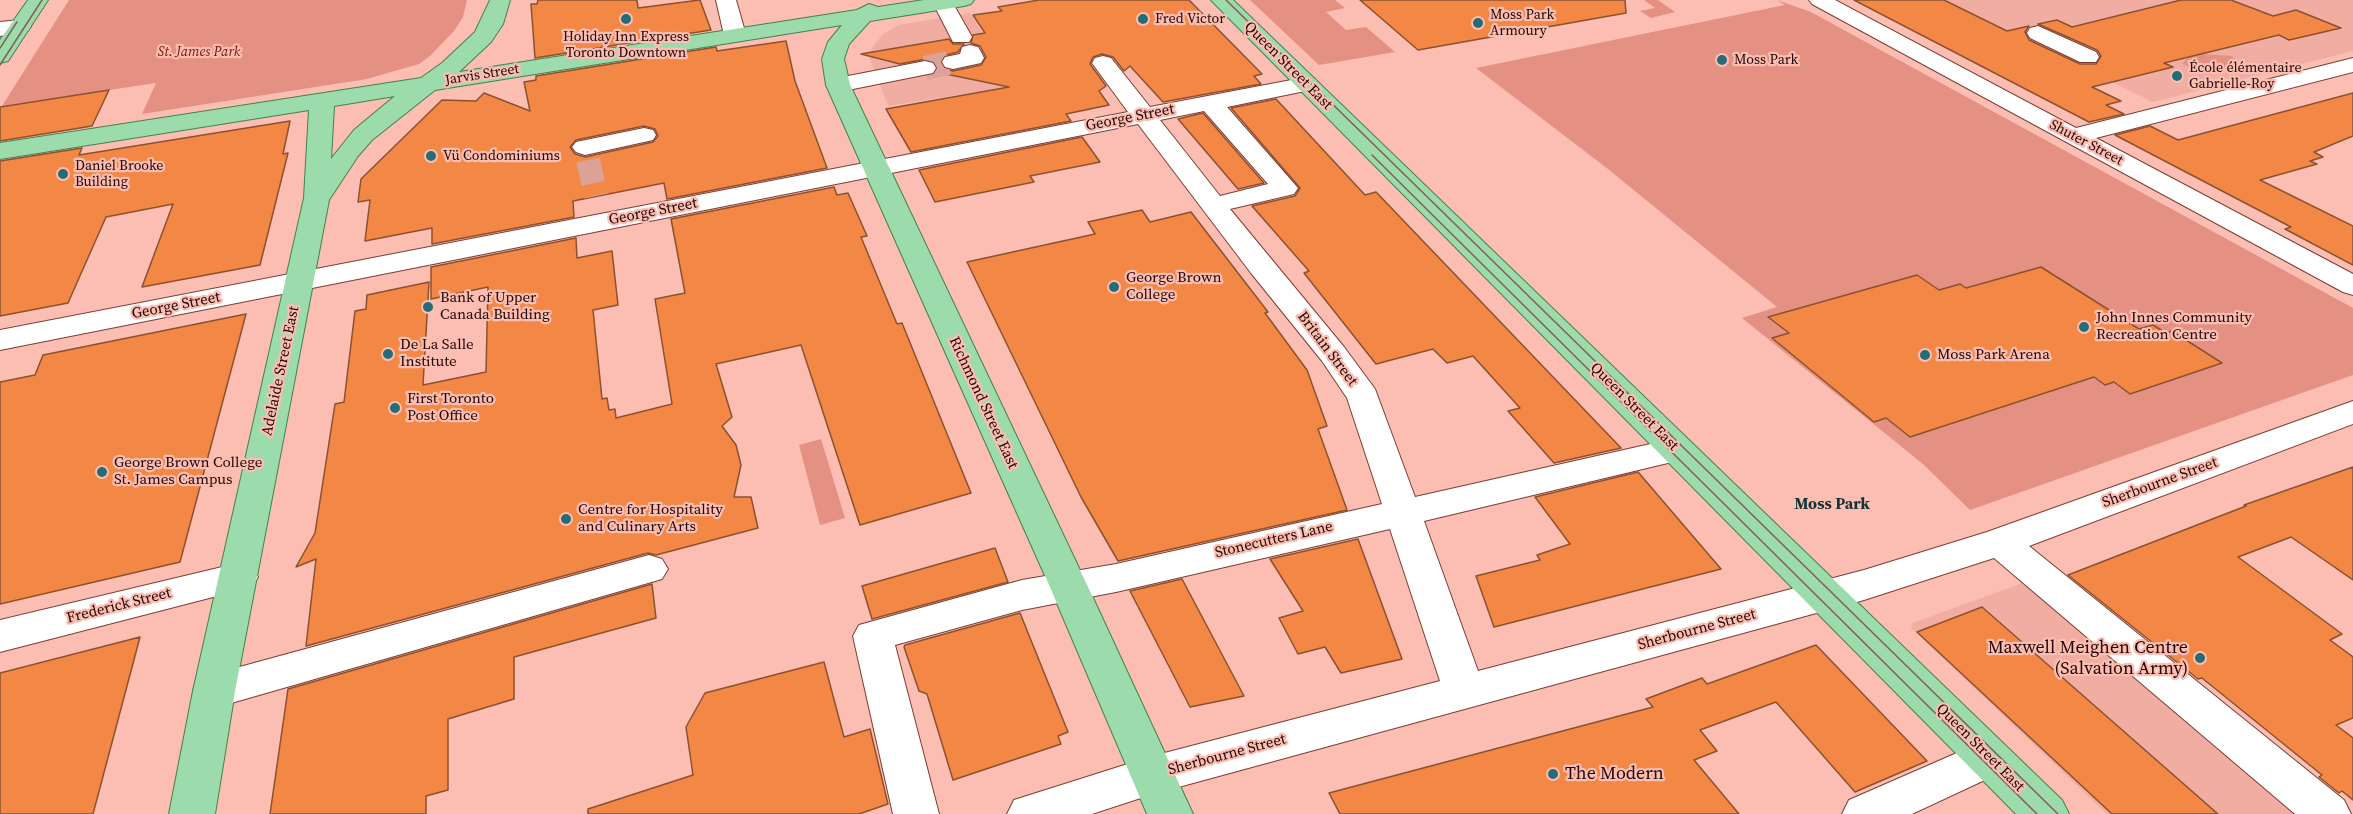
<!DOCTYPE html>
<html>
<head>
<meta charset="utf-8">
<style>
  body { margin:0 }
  canvas { display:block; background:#fcbdb2 }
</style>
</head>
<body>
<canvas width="2353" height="814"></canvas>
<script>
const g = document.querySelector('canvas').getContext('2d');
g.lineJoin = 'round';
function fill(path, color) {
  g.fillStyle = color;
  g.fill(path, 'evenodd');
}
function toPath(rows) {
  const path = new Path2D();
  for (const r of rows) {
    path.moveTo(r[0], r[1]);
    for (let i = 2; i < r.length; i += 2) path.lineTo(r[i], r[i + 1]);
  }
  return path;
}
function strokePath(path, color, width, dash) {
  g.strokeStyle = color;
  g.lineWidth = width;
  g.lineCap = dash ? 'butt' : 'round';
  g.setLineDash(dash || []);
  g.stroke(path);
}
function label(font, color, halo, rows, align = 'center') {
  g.font = font + ' "Source Serif 4",serif';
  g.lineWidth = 4.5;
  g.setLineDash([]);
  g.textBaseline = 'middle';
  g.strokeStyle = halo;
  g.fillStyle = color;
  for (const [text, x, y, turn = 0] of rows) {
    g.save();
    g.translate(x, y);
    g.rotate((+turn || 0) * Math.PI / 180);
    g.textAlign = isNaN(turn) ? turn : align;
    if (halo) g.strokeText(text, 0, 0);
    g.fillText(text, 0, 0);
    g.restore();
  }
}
fill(toPath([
  [1945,0,2353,0,2353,51,2153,102],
  [970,13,1015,86,888,106,868,54,882,35,898,25],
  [2036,578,2321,814,2107,814,1911,628,1913,623]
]), '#f1ada2');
fill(toPath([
  [69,0,467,0,463,17,454,31,430,56,419,64,367,79,142,114,156,83,2,106],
  [1250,0,1335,0,1345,8,1326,12,1346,30,1366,27,1395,52,1319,65],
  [1644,0,1658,0,1675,12,1651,18,1640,11,1655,8],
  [1777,0,1811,12,2353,308,2353,375,1970,510,1923,464,1742,318,1777,307,1608,169,1476,68,1785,5],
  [2202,54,2232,56,2236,64,2233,68,2228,67,2209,75,2182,64,2188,57],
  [821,439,845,518,820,525,799,445]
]), '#e49184');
const building = toPath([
  [538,0,637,0,638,8,700,0,711,30,535,58,531,4,537,4,538,0],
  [1039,0,1189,0,1262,74,1254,76,1261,84,1163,102,1130,66,1124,71,1113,57,1102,54,1093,57,1090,64,1106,86,1099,91,1109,105,1066,114,1071,121,911,152,886,109,1009,87,936,72,938,67,935,62,926,59,900,64,861,54,949,39,953,44,964,44,958,52,943,56,940,61,943,68,953,71,981,65,986,57,980,46,971,43,973,35,985,33,973,15,1002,11,998,7,1039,0],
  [1360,0,1625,0,1626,13,1418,50,1360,0],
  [1854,0,1944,0,2007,31,2029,26,2025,32,2029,40,2080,64,2096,64,2101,56,2097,50,2038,24,2057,20,2072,27,2181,0,2231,0,2273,16,2296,10,2341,28,2289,40,2279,35,2164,63,2173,67,2092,87,2121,101,2106,105,2124,114,2089,122,1854,0],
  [786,41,795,81,827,168,667,199,664,183,573,201,574,217,432,244,432,228,365,241,370,200,358,202,361,179,442,100,476,101,484,93,530,111,524,82,536,80,536,76,716,47,717,51,786,41],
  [644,126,655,129,658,136,653,142,585,157,575,154,570,147,576,140,644,126],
  [109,90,92,126,0,141,0,107,109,90],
  [2353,93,2353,136,2314,152,2323,157,2310,161,2317,164,2260,180,2353,226,2353,265,2285,229,2291,227,2115,135,2150,126,2178,140,2353,93],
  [1276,99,1365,195,1376,192,1621,448,1554,463,1508,411,1520,408,1473,356,1447,363,1433,349,1376,364,1304,273,1309,271,1252,206,1295,196,1300,188,1231,108,1276,99],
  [1203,113,1264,183,1238,189,1178,119,1203,113],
  [290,121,283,154,288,153,260,265,142,287,173,204,106,217,68,303,0,316,0,161,82,148,79,155,290,121],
  [1082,137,1100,162,1030,176,1034,182,935,202,919,170,1082,137],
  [834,187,837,195,848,193,867,236,861,237,897,324,902,323,971,493,860,525,801,345,716,364,732,417,722,426,736,445,741,465,734,497,751,497,758,528,656,555,648,553,306,646,316,559,296,567,315,533,335,404,344,402,355,311,366,309,367,295,429,282,423,385,486,372,488,287,431,299,431,267,576,238,577,258,612,251,618,305,593,310,602,399,607,398,609,410,615,409,616,418,672,404,655,299,685,293,671,219,834,187],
  [1142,210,1150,222,1191,212,1268,312,1265,313,1307,370,1327,426,1318,429,1347,510,1118,561,1081,497,967,262,1095,234,1088,222,1142,210],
  [2041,267,2139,329,2153,325,2166,333,2172,331,2222,363,2130,394,2114,382,2105,385,2094,377,1910,437,1886,418,1874,422,1772,338,1789,333,1768,317,1917,275,1939,290,1960,284,1966,288,2041,267],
  [246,314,180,562,0,604,0,382,35,375,43,355,246,314],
  [2353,467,2353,580,2291,537,2238,557,2342,634,2330,640,2353,657,2353,718,2336,725,2353,738,2353,800,2342,791,2339,793,2319,777,2322,775,2202,678,2198,679,2068,575,2246,506,2244,505,2353,467],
  [1638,472,1721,569,1494,627,1476,576,1540,560,1537,555,1570,544,1535,497,1638,472],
  [1358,539,1402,659,1341,673,1325,647,1298,654,1279,618,1303,611,1270,559,1358,539],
  [995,548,1008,582,872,619,862,586,995,548],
  [1182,579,1244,696,1190,707,1130,591,1182,579],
  [652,584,656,618,514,657,514,699,448,719,448,790,426,796,426,814,270,814,288,689,652,584],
  [1982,607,2218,814,2112,814,1917,632,1982,607],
  [1020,613,1068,732,1058,736,1061,744,953,780,927,694,919,691,904,647,905,645,1020,613],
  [140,637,93,814,0,814,0,673,140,637],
  [1816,645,1927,761,1855,792,1776,702,1700,730,1717,751,1694,760,1739,814,1340,814,1329,793,1653,707,1646,699,1702,678,1707,684,1816,645],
  [824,662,844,737,870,729,888,804,859,814,588,814,588,809,693,775,686,727,705,693,824,662]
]);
fill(building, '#f38846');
strokePath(building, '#8c512e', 1.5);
strokePath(toPath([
  [925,68,953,62],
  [588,160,596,196]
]), '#dba298', 24, [24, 12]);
const minor = toPath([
  [716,0,736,0,746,35,743,40,727,40,724,35,716,0],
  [935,0,951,0,972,37,969,42,953,42,933,3,935,0],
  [1809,0,1835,0,2076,128,2353,58,2353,72,2096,138,2353,274,2353,295,2343,292,1812,4,1809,0],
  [20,20,28,21,31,26,28,31,0,36,0,22,20,20],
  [2038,26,2096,52,2099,57,2096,62,2080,62,2030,38,2027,33,2030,28,2038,26],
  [970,45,978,47,981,52,984,58,981,63,953,69,945,67,942,62,945,57,960,54,962,47,970,45],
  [1103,56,1111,58,1150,107,1307,77,1315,79,1319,84,1315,89,1227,107,1298,188,1294,194,1230,209,1344,347,1375,389,1415,497,1677,438,1689,442,1694,450,1689,458,1424,521,1478,671,1864,570,1987,532,2353,401,2353,424,2029,546,2344,800,2351,814,2295,814,1994,558,1864,600,1153,794,1092,814,1007,814,1014,800,1153,756,1440,681,1390,529,1116,592,1022,610,895,645,939,814,893,814,853,636,859,625,1022,580,1116,564,1382,504,1347,398,1322,361,1251,273,1138,124,0,350,0,330,1128,112,1092,63,1095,58,1103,56],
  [1204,111,1268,184,1220,196,1160,120,1204,111],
  [925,61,933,63,936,68,933,73,838,92,830,90,826,85,830,80,838,78,925,61],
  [644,128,653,130,656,135,653,140,585,155,576,152,572,147,576,142,644,128],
  [649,555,662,559,668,569,662,579,214,708,199,703,193,691,199,679,214,674,649,555],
  [239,563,252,567,258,577,252,587,0,652,0,620,239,563],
  [1989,739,2004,745,2011,758,2004,771,1912,814,1842,814,1849,800,1989,739]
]);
const major = toPath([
  [28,0,48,0,8,61,0,63,0,40,28,0],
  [490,0,510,0,503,24,491,42,459,72,857,10,869,4,878,7,924,0,974,0,971,4,964,6,870,21,849,44,844,59,850,85,1088,587,1193,814,1147,814,1050,587,826,85,822,59,828,42,842,25,435,90,372,140,358,156,329,200,235,691,215,814,169,814,193,691,304,198,309,110,0,159,0,143,421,78,442,63,475,32,490,0],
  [395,96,354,130,331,159,334,106,395,96],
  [1211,0,1233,0,2062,800,2069,814,2016,814,1211,0]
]);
strokePath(minor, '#7e3d33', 2);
strokePath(major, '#45814d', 2);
fill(minor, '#fff');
fill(major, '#9bdbac');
strokePath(toPath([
  [1226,0,2058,814],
  [0,48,17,22],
  [0,65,42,0],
  [1372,155,2037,814]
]), '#885d56', 1.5);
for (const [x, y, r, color] of [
  [626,19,6,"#246d78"],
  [1143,19,6,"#246d78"],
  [1478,23,6,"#246d78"],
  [1722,60,6,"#246d78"],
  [2177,76,6,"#246d78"],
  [431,156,6,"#246d78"],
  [63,174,6,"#246d78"],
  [1114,287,6,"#246d78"],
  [428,307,6,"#246d78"],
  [2084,327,6,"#246d78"],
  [388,354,6,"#246d78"],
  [1925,355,6,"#246d78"],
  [395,408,6,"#246d78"],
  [102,472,6,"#246d78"],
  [566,519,6,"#246d78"],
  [2200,658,6,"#246d78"],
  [1553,774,6,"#246d78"]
]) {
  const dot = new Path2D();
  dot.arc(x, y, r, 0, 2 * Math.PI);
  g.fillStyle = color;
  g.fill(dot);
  strokePath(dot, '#fcbdb2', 2);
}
label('14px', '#210704', '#fcbdb2', [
  ["Moss Park",1490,15],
  ["Armoury",1490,31],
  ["Fred Victor",1155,19],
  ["Holiday Inn Express",626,37,"center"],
  ["Toronto Downtown",626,53,"center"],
  ["Moss Park",1734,60],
  ["École élémentaire",2189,68],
  ["Gabrielle-Roy",2189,84],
  ["Vü Condominiums",443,156],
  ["Daniel Brooke",75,166],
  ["Building",75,182]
], 'left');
label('italic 14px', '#7f0f07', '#fcbdb2', [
  ["St. James Park",199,52]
]);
label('14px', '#210704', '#fcbdb2', [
  ["Jarvis Street",482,75,-9],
  ["Shuter Street",2086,143,28]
]);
label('15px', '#210704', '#fcbdb2', [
  ["Queen Street East",1288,66,45],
  ["George Street",1130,118,-11],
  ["George Street",653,212,-11],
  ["George Street",176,306,-11],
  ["Britain Street",1327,349,53],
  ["Adelaide Street East",281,371,-78],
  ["Richmond Street East",983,403,65],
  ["Queen Street East",1634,407,45],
  ["Sherbourne Street",2160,483,-20],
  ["Stonecutters Lane",1274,540,-13],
  ["Frederick Street",119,606,-14],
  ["Sherbourne Street",1697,630,-15],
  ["Queen Street East",1980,748,45],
  ["Sherbourne Street",1227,755,-15]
]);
label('15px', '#210704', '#fcbdb2', [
  ["George Brown",1126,278],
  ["College",1126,295],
  ["Bank of Upper",440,298],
  ["Canada Building",440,315],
  ["John Innes Community",2096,318],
  ["Recreation Centre",2096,335],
  ["De La Salle",400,345],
  ["Institute",400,362],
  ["Moss Park Arena",1937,355],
  ["First Toronto",407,399],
  ["Post Office",407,416],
  ["George Brown College",114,463],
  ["St. James Campus",114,480],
  ["Centre for Hospitality",578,510],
  ["and Culinary Arts",578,527]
], 'left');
label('bold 16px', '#113338', '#fcbdb2', [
  ["Moss Park",1832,505]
]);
label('18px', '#210704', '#fcbdb2', [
  ["Maxwell Meighen Centre",2188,648],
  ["(Salvation Army)",2188,669],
  ["The Modern",1565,774,"left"]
], 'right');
</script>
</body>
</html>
